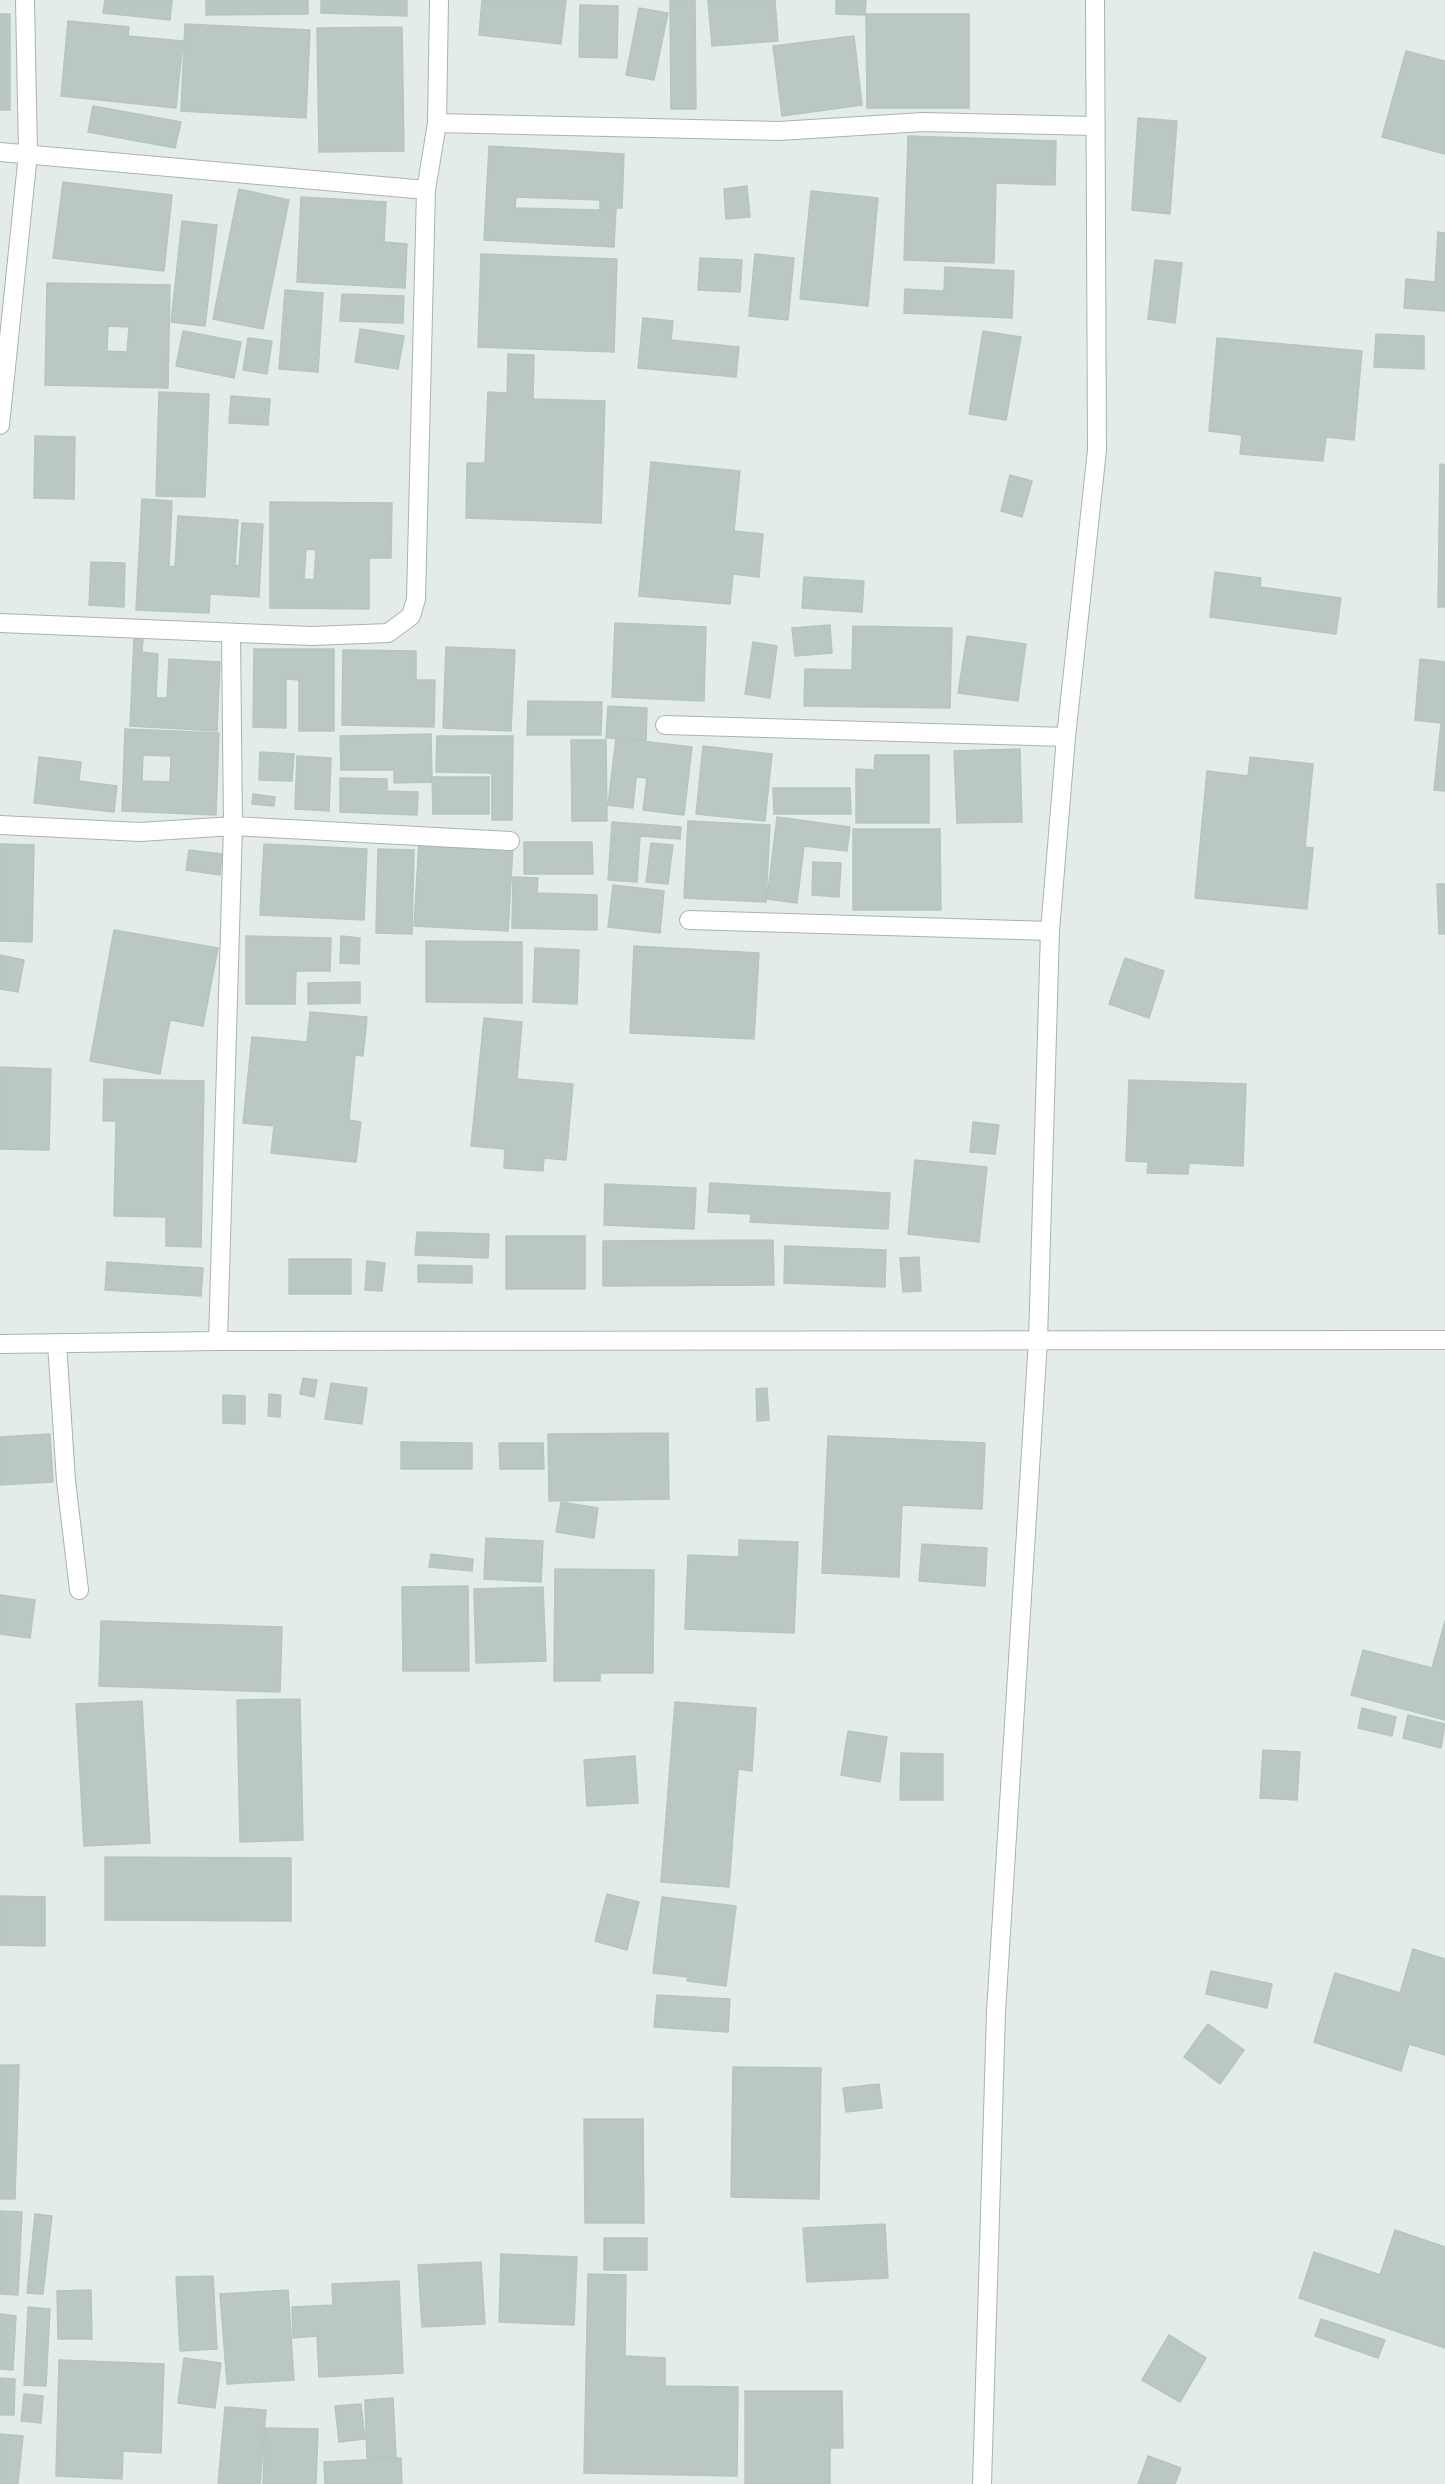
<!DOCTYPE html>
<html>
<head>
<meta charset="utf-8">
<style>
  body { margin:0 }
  canvas { display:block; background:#e4ece9 }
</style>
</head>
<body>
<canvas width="1445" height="2484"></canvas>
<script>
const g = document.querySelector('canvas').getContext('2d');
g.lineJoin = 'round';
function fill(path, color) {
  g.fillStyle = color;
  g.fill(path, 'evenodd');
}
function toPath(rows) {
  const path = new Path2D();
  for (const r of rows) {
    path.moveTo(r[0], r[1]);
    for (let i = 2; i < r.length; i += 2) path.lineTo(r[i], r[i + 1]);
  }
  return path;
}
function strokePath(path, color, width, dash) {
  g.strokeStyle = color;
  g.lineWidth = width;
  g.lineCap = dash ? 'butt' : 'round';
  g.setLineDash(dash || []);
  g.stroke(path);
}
const building = toPath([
  [105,0,172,0,170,20,103,13,105,0],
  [206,0,308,0,308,14,206,15,206,0],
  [321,0,407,0,407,16,321,13,321,0],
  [482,0,566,0,561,44,479,35,482,0],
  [670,0,695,0,696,109,671,109,670,0],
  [708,0,775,0,778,41,712,46,708,0],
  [836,0,866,0,865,15,836,14,836,0],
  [580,5,618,6,617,58,579,57,580,5],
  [639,8,668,13,654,80,626,75,639,8],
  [0,14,10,14,10,110,0,110,0,14],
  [866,14,969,14,969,108,867,108,866,14],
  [68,21,129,27,128,36,183,41,176,108,61,96,68,21],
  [185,24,310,30,306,118,181,111,185,24],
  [402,27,404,151,319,152,317,28,402,27],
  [854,36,862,105,782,116,773,46,854,36],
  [1406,51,1445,61,1445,154,1382,137,1406,51],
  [93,106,181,122,175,148,88,132,93,106],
  [1138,118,1177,121,1170,214,1132,210,1138,118],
  [908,136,1056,141,1055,185,996,183,994,263,904,260,908,136],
  [489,146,624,154,622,208,616,208,614,247,484,240,489,146],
  [516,197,600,200,600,210,515,208,516,197],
  [63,182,172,195,164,271,53,258,63,182],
  [747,186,750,217,726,219,724,189,747,186],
  [239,189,289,200,263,329,213,319,239,189],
  [811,191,878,198,868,306,800,299,811,191],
  [301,197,386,202,384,242,407,244,405,288,297,282,301,197],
  [182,221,217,225,205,326,171,322,182,221],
  [1438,232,1445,233,1445,311,1404,308,1406,279,1435,282,1438,232],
  [481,254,617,259,614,352,478,347,481,254],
  [755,254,794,258,788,320,749,316,755,254],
  [700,258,742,260,740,292,698,290,700,258],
  [1155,260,1182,263,1175,323,1148,319,1155,260],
  [945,267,1014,271,1012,318,904,313,905,289,944,291,945,267],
  [47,283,170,285,168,388,45,385,47,283],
  [108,326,129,327,127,352,107,351,108,326],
  [285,290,323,293,318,372,279,369,285,290],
  [342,294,404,296,403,323,340,321,342,294],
  [643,318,673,321,671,340,739,347,736,377,638,368,643,318],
  [360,329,404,336,398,369,355,362,360,329],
  [183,331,241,342,234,378,176,366,183,331],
  [983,331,1021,337,1006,420,969,414,983,331],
  [1376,334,1424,336,1424,369,1374,367,1376,334],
  [248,338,272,341,267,374,243,370,248,338],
  [1217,338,1362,351,1354,440,1326,437,1323,461,1240,454,1242,435,1209,431,1217,338],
  [508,354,534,355,533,399,605,401,601,523,466,518,467,463,485,463,488,392,507,393,508,354],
  [159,392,209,394,205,497,156,496,159,392],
  [231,396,270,399,268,425,229,423,231,396],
  [35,436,75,437,74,499,34,498,35,436],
  [651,462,740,471,734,531,763,534,759,577,733,574,730,604,639,596,651,462],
  [1440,464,1445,465,1445,607,1438,607,1440,464],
  [1010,475,1032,481,1022,517,1001,511,1010,475],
  [142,499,172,501,169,566,175,567,178,516,238,520,235,565,239,566,242,523,263,524,259,597,210,594,209,613,136,610,142,499],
  [270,502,392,503,391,558,369,558,369,609,270,608,270,502],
  [306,549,316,550,314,580,304,579,306,549],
  [91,562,125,563,124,607,89,605,91,562],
  [1215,572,1261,578,1260,587,1341,598,1336,634,1210,617,1215,572],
  [804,577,864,581,862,612,802,608,804,577],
  [615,623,706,627,704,701,612,697,615,623],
  [830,625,832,653,795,656,792,628,830,625],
  [853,626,952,628,950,708,804,706,805,669,852,670,853,626],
  [967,636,1026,644,1018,701,958,693,967,636],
  [134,639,143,640,142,652,158,654,156,698,167,698,169,659,220,662,217,731,130,726,134,639],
  [753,642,777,646,770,698,745,694,753,642],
  [446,647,515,650,511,731,443,728,446,647],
  [254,649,334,649,334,731,299,731,299,680,286,679,286,728,253,727,254,649],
  [343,650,416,651,416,680,435,680,434,727,342,725,343,650],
  [1420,659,1445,662,1445,791,1434,790,1441,723,1415,720,1420,659],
  [528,701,602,702,601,735,527,735,528,701],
  [608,706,647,708,646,740,606,738,608,706],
  [125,729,219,733,216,815,122,811,125,729],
  [143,755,171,756,170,782,142,781,143,755],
  [431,734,432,782,394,783,394,770,341,770,340,736,431,734],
  [437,736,513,736,512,820,492,820,492,773,436,772,437,736],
  [616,738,692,747,684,815,643,810,647,778,636,777,633,808,608,805,616,738],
  [571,740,606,740,607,821,572,821,571,740],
  [703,746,772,754,765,821,696,814,703,746],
  [1020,749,1022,822,957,823,954,751,1020,749],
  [260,752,294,754,292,781,259,780,260,752],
  [875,755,929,755,929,823,856,823,856,769,874,770,875,755],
  [297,756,331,758,329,811,295,809,297,756],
  [39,757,81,762,79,781,117,786,114,812,34,803,39,757],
  [1250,757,1313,764,1305,847,1313,848,1307,909,1195,898,1207,771,1248,776,1250,757],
  [432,777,489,777,489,814,433,814,432,777],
  [340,778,387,779,387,791,418,792,417,815,340,812,340,778],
  [773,788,850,788,851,814,774,814,773,788],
  [253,794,275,797,274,806,252,804,253,794],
  [777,817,850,827,847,851,804,846,797,903,767,899,777,817],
  [688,821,770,825,766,902,684,898,688,821],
  [612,822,681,827,680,839,640,836,637,882,608,880,612,822],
  [853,829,940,829,941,910,853,910,853,829],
  [419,841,513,846,508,931,414,926,419,841],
  [524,842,592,842,593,874,524,874,524,842],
  [651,843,673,845,668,884,646,882,651,843],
  [0,844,34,845,32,942,0,941,0,844],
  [264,844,367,849,364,920,260,915,264,844],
  [378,849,414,850,412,934,376,933,378,849],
  [189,850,222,854,220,875,186,870,189,850],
  [813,862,841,863,839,897,812,895,813,862],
  [513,877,538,878,537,893,597,895,597,930,512,928,513,877],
  [1437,884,1445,884,1445,934,1439,934,1437,884],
  [613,885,664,891,660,933,608,927,613,885],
  [114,930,218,948,203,1026,170,1020,160,1074,90,1061,114,930],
  [246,936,331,938,330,971,296,971,295,1004,246,1004,246,936],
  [341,936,360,938,359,964,340,963,341,936],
  [426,941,522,942,522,1003,426,1002,426,941],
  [634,946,759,953,754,1039,630,1033,634,946],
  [535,948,579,950,577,1004,533,1002,535,948],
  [0,955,24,960,18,992,0,989,0,955],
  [1125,958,1164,971,1149,1018,1109,1004,1125,958],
  [360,982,360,1003,308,1004,308,983,360,982],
  [310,1012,367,1017,363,1056,355,1055,349,1120,361,1122,356,1162,271,1153,274,1126,243,1123,252,1037,307,1042,310,1012],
  [484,1018,522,1022,517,1079,573,1084,566,1160,544,1158,543,1171,504,1168,505,1149,471,1146,484,1018],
  [0,1067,51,1069,49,1150,0,1149,0,1067],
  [104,1079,204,1081,201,1247,166,1246,166,1217,114,1216,116,1121,103,1121,104,1079],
  [1129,1080,1246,1084,1243,1166,1189,1163,1188,1174,1147,1173,1148,1162,1126,1161,1129,1080],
  [973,1122,999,1125,995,1154,970,1152,973,1122],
  [915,1160,987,1167,979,1242,908,1234,915,1160],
  [710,1183,890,1193,888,1229,750,1222,751,1214,708,1212,710,1183],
  [605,1184,696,1188,694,1229,604,1225,605,1184],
  [417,1232,489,1234,488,1258,415,1255,417,1232],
  [506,1236,585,1236,585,1289,506,1289,506,1236],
  [773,1240,774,1285,603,1286,603,1241,773,1240],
  [785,1246,886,1250,885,1287,784,1283,785,1246],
  [919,1257,921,1291,903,1292,900,1258,919,1257],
  [289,1259,351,1259,351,1294,289,1294,289,1259],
  [367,1261,385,1263,382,1291,365,1290,367,1261],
  [107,1262,203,1268,201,1296,105,1290,107,1262],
  [418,1265,472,1266,472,1283,418,1282,418,1265],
  [303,1378,317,1380,314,1397,300,1394,303,1378],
  [331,1383,367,1388,362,1424,325,1419,331,1383],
  [767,1388,769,1420,757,1421,756,1389,767,1388],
  [269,1394,281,1395,280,1417,268,1416,269,1394],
  [223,1395,245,1396,245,1424,223,1423,223,1395],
  [668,1433,669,1499,549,1501,548,1434,668,1433],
  [50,1434,53,1482,0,1485,0,1437,50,1434],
  [828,1436,985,1443,982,1509,902,1505,899,1577,822,1573,828,1436],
  [401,1442,472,1443,472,1469,401,1469,401,1442],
  [499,1443,543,1443,544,1469,500,1469,499,1443],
  [561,1502,598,1508,594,1538,556,1532,561,1502],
  [486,1538,543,1541,541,1582,484,1579,486,1538],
  [739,1540,798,1542,794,1633,685,1629,688,1555,739,1557,739,1540],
  [922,1544,987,1548,985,1586,919,1581,922,1544],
  [431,1554,473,1559,472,1571,429,1567,431,1554],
  [555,1569,654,1570,653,1673,600,1673,600,1681,554,1681,555,1569],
  [468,1586,469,1671,403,1671,402,1587,468,1586],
  [543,1587,546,1661,476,1663,474,1589,543,1587],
  [0,1595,35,1600,30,1638,0,1634,0,1595],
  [101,1621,282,1627,280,1692,99,1686,101,1621],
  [1445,1621,1445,1720,1351,1695,1363,1650,1432,1668,1445,1621],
  [300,1699,303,1840,240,1842,237,1700,300,1699],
  [142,1701,150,1843,84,1846,76,1704,142,1701],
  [675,1702,756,1708,752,1771,738,1769,729,1887,661,1882,675,1702],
  [1362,1708,1396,1717,1392,1736,1358,1728,1362,1708],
  [1408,1715,1445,1724,1441,1748,1403,1738,1408,1715],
  [848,1731,887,1737,880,1782,841,1775,848,1731],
  [1263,1750,1300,1752,1297,1800,1260,1798,1263,1750],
  [901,1753,943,1754,943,1800,900,1800,901,1753],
  [635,1756,638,1803,587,1806,584,1760,635,1756],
  [105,1857,291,1858,291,1921,105,1920,105,1857],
  [607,1894,639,1902,627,1950,595,1941,607,1894],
  [0,1896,45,1897,45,1946,0,1945,0,1896],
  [662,1897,736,1906,726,1986,687,1981,688,1977,653,1973,662,1897],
  [1413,1949,1445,1959,1445,2055,1409,2044,1401,2071,1314,2042,1335,1973,1400,1993,1413,1949],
  [1211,1971,1272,1984,1267,2008,1206,1994,1211,1971],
  [657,1995,730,1999,728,2032,654,2027,657,1995],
  [1208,2024,1244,2050,1220,2084,1184,2057,1208,2024],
  [0,2065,19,2065,15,2199,0,2199,0,2065],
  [733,2067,821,2068,819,2199,731,2197,733,2067],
  [879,2084,882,2108,846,2112,843,2088,879,2084],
  [584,2119,643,2119,644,2223,585,2223,584,2119],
  [0,2211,22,2212,18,2295,0,2294,0,2211],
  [35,2214,52,2216,43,2294,27,2293,35,2214],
  [885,2224,888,2278,807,2282,803,2228,885,2224],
  [1395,2230,1445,2247,1445,2348,1299,2298,1314,2252,1380,2275,1395,2230],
  [604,2238,647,2238,647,2270,604,2270,604,2238],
  [501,2254,577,2257,574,2325,499,2322,501,2254],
  [481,2262,485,2324,422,2327,418,2265,481,2262],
  [588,2274,626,2275,625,2356,665,2358,665,2386,738,2387,737,2476,584,2473,588,2274],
  [213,2276,217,2349,180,2351,176,2277,213,2276],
  [399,2281,403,2373,319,2377,317,2336,293,2338,292,2307,333,2305,332,2284,399,2281],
  [91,2290,92,2339,58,2339,57,2291,91,2290],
  [288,2290,294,2380,227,2384,220,2294,288,2290],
  [28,2307,50,2309,46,2386,24,2385,28,2307],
  [0,2314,16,2316,13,2370,0,2369,0,2314],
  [1321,2319,1385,2340,1378,2358,1315,2336,1321,2319],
  [1169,2335,1206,2358,1180,2402,1142,2380,1169,2335],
  [184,2358,221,2363,215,2408,178,2403,184,2358],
  [59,2360,164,2364,161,2453,123,2451,122,2479,56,2476,59,2360],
  [0,2378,15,2379,14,2415,0,2415,0,2378],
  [745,2391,842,2391,843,2448,830,2448,830,2484,745,2484,745,2391],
  [24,2394,43,2396,41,2423,21,2421,24,2394],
  [393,2398,396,2457,367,2458,365,2400,393,2398],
  [361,2404,365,2439,339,2442,335,2406,361,2404],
  [225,2407,266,2410,260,2484,218,2484,225,2407],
  [265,2428,318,2429,316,2484,263,2484,265,2428],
  [0,2434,23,2436,18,2484,0,2484,0,2434],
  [1148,2456,1181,2468,1175,2484,1138,2484,1148,2456],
  [401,2458,402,2484,325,2484,324,2462,401,2458]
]);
fill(building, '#bac7c2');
strokePath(building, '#b7c5bf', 1.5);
const minor = toPath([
  [437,123,779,131,923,122,1095,126],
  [0,152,426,190],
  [0,425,28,154,25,0],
  [0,623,312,636,388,633,411,616,416,599,426,190,437,123,439,0],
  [231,634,233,826,510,841],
  [665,725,1066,737],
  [0,825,140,832,233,826,218,1341],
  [689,920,1050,931],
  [57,1343,66,1481,79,1590],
  [0,1344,218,1341,1445,1340],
  [982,2484,996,2012,1038,1340,1050,931,1066,737,1097,450,1095,0]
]);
strokePath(minor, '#a7b4b0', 20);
strokePath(minor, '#fff', 18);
</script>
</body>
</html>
